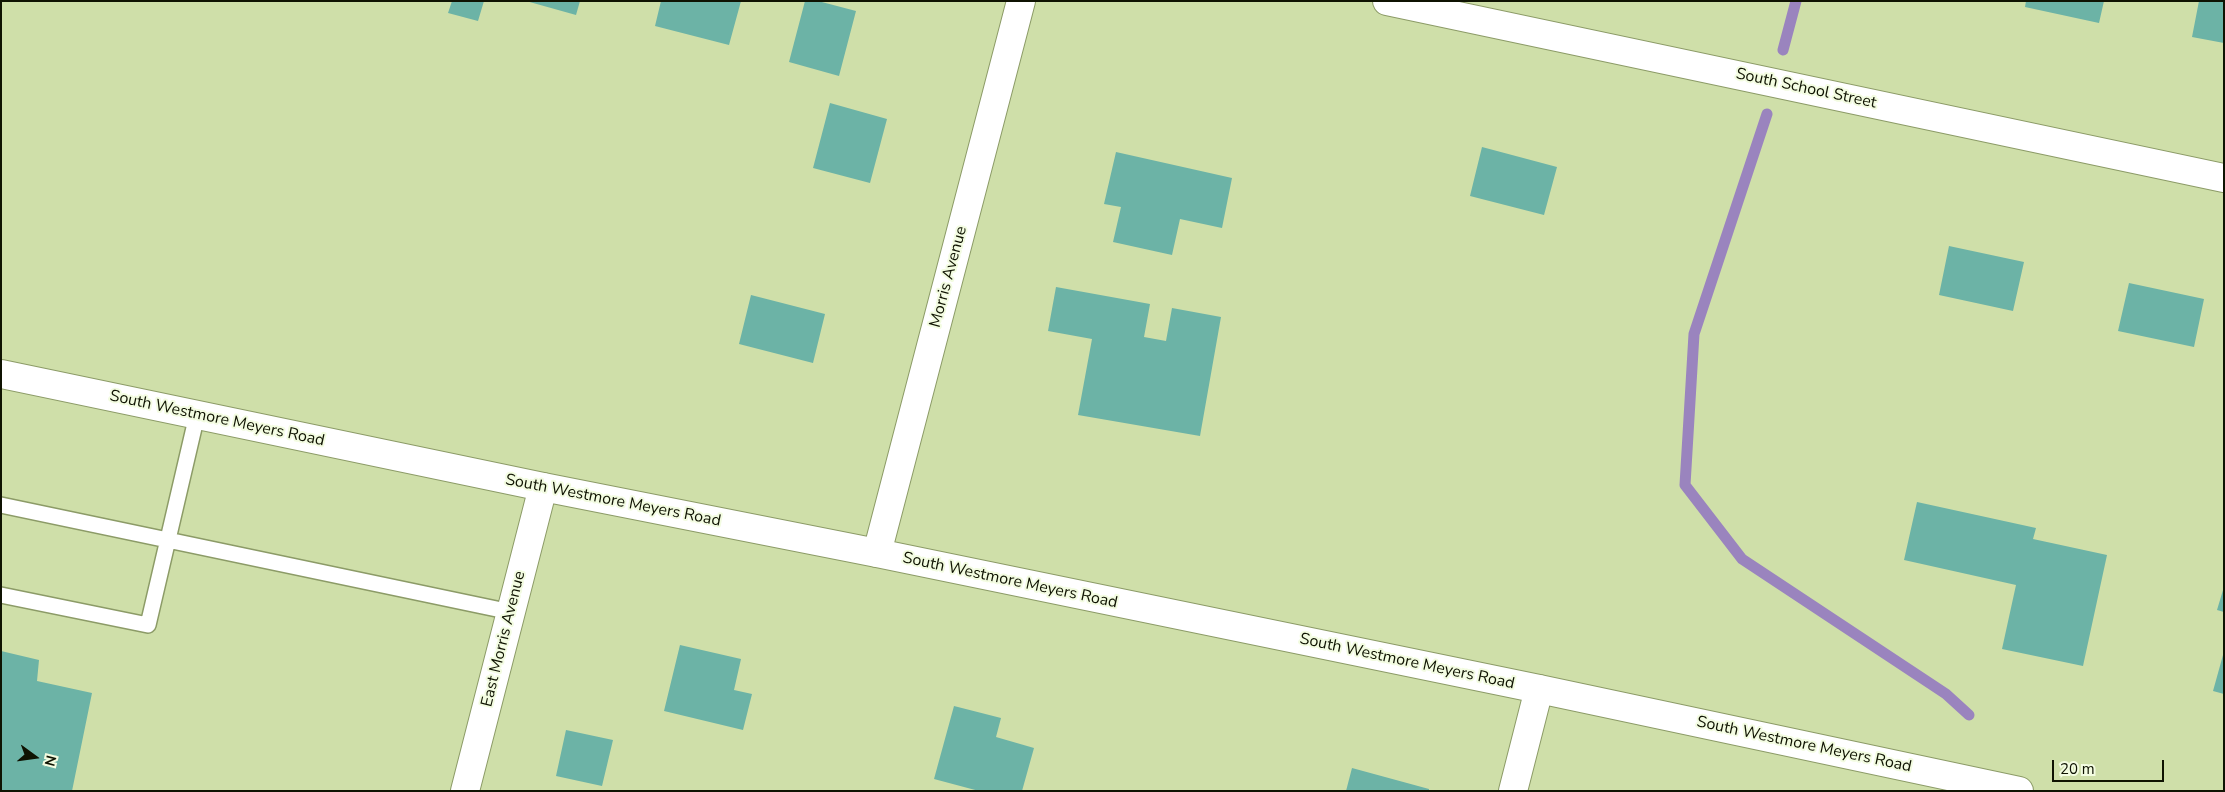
<!DOCTYPE html>
<html>
<head>
<meta charset="utf-8">
<style>
  body { margin:0 }
  #map { position:relative; width:2225px; height:792px; overflow:hidden; background:#cfdfa9; font-family:"Nunito Sans",sans-serif }
  canvas { display:block }
  .frame { position:absolute; inset:0; border:2px solid #0f1302; pointer-events:none }
  .north { position:absolute; left:10px; top:732px; width:50px; height:50px; -webkit-text-stroke:4px #f3fce1; paint-order:stroke; rotate:104deg; font-size:14px; font-weight:700; line-height:20px; text-align:center; color:#0f1302 }
  .north::after { content:''; display:block; margin:auto; width:18px; height:22px; background:#0f1302; clip-path:polygon(50% 0,100% 100%,50% 72%,0 100%) }
  .scale { position:absolute; left:2052px; top:760px; width:112px; height:22px; box-sizing:border-box; border:2px solid #0f1302; border-top:0; padding-left:6px; font-size:15px; line-height:18px; white-space:nowrap; color:#0f1302; -webkit-text-stroke:4px #f3fce1; paint-order:stroke }
</style>
</head>
<body>
<div id="map">
<canvas width="2225" height="792"></canvas>
<div class="frame"></div>
<div class="north">N</div>
<div class="scale">20 m</div>
</div>
<script>
const g = document.querySelector('canvas').getContext('2d');
g.lineJoin = 'round';
function toPath(rows) {
  const path = new Path2D();
  for (const r of rows) {
    path.moveTo(r[0], r[1]);
    for (let i = 2; i < r.length; i += 2) path.lineTo(r[i], r[i + 1]);
  }
  return path;
}
function strokePath(path, color, width, dash) {
  g.strokeStyle = color;
  g.lineWidth = width;
  g.lineCap = dash ? 'butt' : 'round';
  g.setLineDash(dash || []);
  g.stroke(path);
}
function fill(path, color) {
  g.fillStyle = color;
  g.fill(path, 'evenodd');
}
function label(font, color, halo, rows, align = 'center') {
  g.font = font + ' "Nunito Sans",sans-serif';
  g.lineWidth = 4;
  g.setLineDash([]);
  g.textBaseline = 'middle';
  g.strokeStyle = halo;
  g.fillStyle = color;
  for (const [text, x, y, turn = 0] of rows) {
    g.save();
    g.translate(x, y);
    g.rotate((+turn || 0) * Math.PI / 180);
    g.textAlign = isNaN(turn) ? turn : align;
    if (halo) g.strokeText(text, 0, 0);
    g.fillText(text, 0, 0);
    g.restore();
  }
}
strokePath(toPath([
  [1783,50,1796,1],
  [1767,114,1694,334,1685,485,1742,559,1946,694,1969,715]
]), '#9a84be', 11);
fill(toPath([
  [452,1,484,1,478,21,448,13],
  [526,1,580,1,576,15],
  [661,1,741,1,729,45,655,26],
  [805,1,818,1,856,11,839,76,789,62],
  [2026,1,2104,1,2099,23,2025,7],
  [2199,1,2224,1,2224,43,2192,37],
  [830,103,887,119,870,183,813,168],
  [1482,147,1557,167,1544,215,1470,196],
  [1116,152,1232,178,1222,228,1180,219,1172,255,1113,242,1121,207,1104,204],
  [1949,246,2024,262,2013,311,1939,295],
  [2129,283,2204,299,2194,347,2118,331],
  [1056,287,1150,304,1144,337,1166,341,1172,308,1221,317,1200,436,1078,415,1092,339,1048,331],
  [751,295,825,314,813,363,739,344],
  [1917,502,2036,528,2033,539,2107,555,2083,666,2002,649,2016,585,1904,560],
  [2223,590,2224,590,2224,612,2217,610],
  [680,645,741,659,734,690,752,694,743,730,664,711],
  [1,651,39,660,37,681,92,693,72,791,1,791],
  [2223,655,2224,655,2224,694,2213,691],
  [954,706,1001,718,996,737,1034,748,1022,791,979,791,934,779],
  [566,730,613,740,602,786,556,776],
  [1352,768,1429,789,1429,791,1346,791]
]), '#6cb3a6');
const service = toPath([
  [1,505,511,612],
  [1,595,148,625,197,415]
]);
const minor = toPath([
  [1387,1,2224,178],
  [877,553,1021,1],
  [465,791,543,487],
  [1513,791,1539,689]
]);
const tertiary = toPath([
  [1,374,543,487,877,553,1539,689,2019,791]
]);
strokePath(service, '#8c9b67', 18);
strokePath(minor, '#8c9b67', 30);
strokePath(tertiary, '#8c9b67', 30);
strokePath(service, '#fff', 15);
strokePath(minor, '#fff', 28);
strokePath(tertiary, '#fff', 28);
label('16px', '#0f1302', '#f3fce1', [
  ["South School Street",1806,89,12],
  ["Morris Avenue",949,277,-75],
  ["South Westmore Meyers Road",217,419,12],
  ["South Westmore Meyers Road",613,501,11],
  ["South Westmore Meyers Road",1010,581,12],
  ["East Morris Avenue",504,639,-76],
  ["South Westmore Meyers Road",1407,662,12],
  ["South Westmore Meyers Road",1804,745,12]
]);
</script>
</body>
</html>
